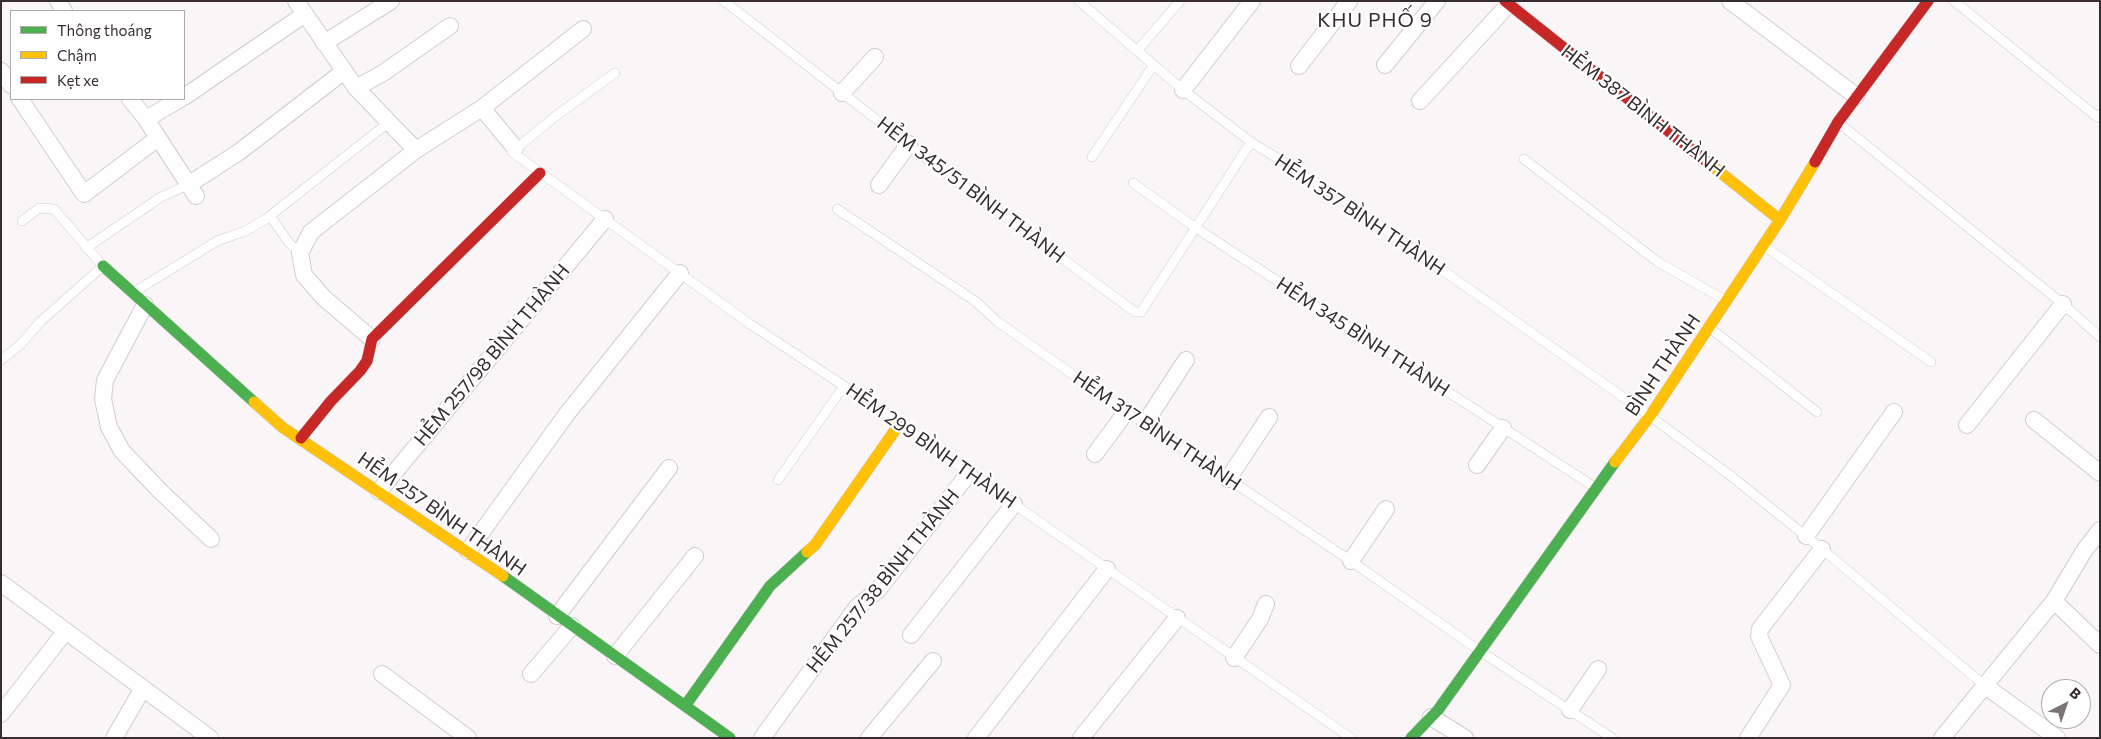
<!DOCTYPE html>
<html>
<head>
<meta charset="utf-8">
<style>
  body { margin:0 }
  #map { position:relative; width:2101px; height:739px; overflow:hidden; background:#faf6f8; font-family:Commissioner,sans-serif }
  canvas { display:block }
  .frame { position:absolute; inset:0; border:2px solid #372d30; pointer-events:none }
  .legend { position:absolute; left:10px; top:10px; width:175px; height:90px; box-sizing:border-box; background:#fff; border:1px solid #afabac; margin:0; padding:6px 9px; list-style:none; font-size:15px; color:#372d30 }
  .legend li { display:flex; align-items:center; gap:10px; height:25px }
  .legend b { width:25px; border:1px solid #afabac }
  .north { position:absolute; left:2041px; top:679px; width:50px; height:50px; box-sizing:border-box; background:#fff; border:1px solid #afabac; border-radius:50%; rotate:41deg; font-size:14px; font-weight:700; line-height:20px; text-align:center; color:#372d30 }
  .north::after { content:''; display:block; margin:auto; width:18px; height:22px; background:#7b7376; clip-path:polygon(50% 0,100% 100%,50% 72%,0 100%) }
</style>
</head>
<body>
<div id="map">
<canvas width="2101" height="739"></canvas>
<div class="frame"></div>
<ul class="legend">
<li><b style="height:6px;background:#4caf50"></b>Thông thoáng</li>
<li><b style="height:6px;background:#ffc107"></b>Chậm</li>
<li><b style="height:6px;background:#c62828"></b>Kẹt xe</li>
</ul>
<div class="north">B</div>
</div>
<script>
const g = document.querySelector('canvas').getContext('2d');
g.lineJoin = 'round';
function toPath(rows) {
  const path = new Path2D();
  for (const r of rows) {
    path.moveTo(r[0], r[1]);
    for (let i = 2; i < r.length; i += 2) path.lineTo(r[i], r[i + 1]);
  }
  return path;
}
function strokePath(path, color, width, dash) {
  g.strokeStyle = color;
  g.lineWidth = width;
  g.lineCap = dash ? 'butt' : 'round';
  g.setLineDash(dash || []);
  g.stroke(path);
}
function label(font, color, halo, rows, align = 'center') {
  g.font = font + ' Commissioner,sans-serif';
  g.lineWidth = 4.5;
  g.setLineDash([]);
  g.textBaseline = 'middle';
  g.strokeStyle = halo;
  g.fillStyle = color;
  for (const [text, x, y, turn = 0] of rows) {
    g.save();
    g.translate(x, y);
    g.rotate((+turn || 0) * Math.PI / 180);
    g.textAlign = isNaN(turn) ? turn : align;
    if (halo) g.strokeText(text, 0, 0);
    g.fillText(text, 0, 0);
    g.restore();
  }
}
const lane = toPath([
  [724,1,935,165,1135,312,1141,312,1251,142],
  [1079,1,1183,90,1251,142,1327,189,1650,416,1731,476,1822,549,1984,685],
  [1954,1,2097,117,2100,114],
  [1137,51,1180,1],
  [615,73,557,115,512,152,750,324,900,423,969,473,1351,738],
  [1839,123,2063,304,2100,337],
  [1092,157,1153,66],
  [1524,159,1658,262,1725,300],
  [1133,183,1196,228,1596,488],
  [837,209,975,301,998,322,1126,412,1145,423,1351,561,1480,651,1612,738],
  [270,216,290,244,300,253],
  [1764,246,1931,362],
  [86,248,161,197,188,185],
  [134,292,217,241,245,231,266,219,388,123],
  [1710,328,1817,412],
  [1,360,20,345,40,322,103,266,54,209,39,208,22,221],
  [778,480,844,386]
]);
const street = toPath([
  [58,1,64,11],
  [296,1,356,88,416,150,482,108,515,148],
  [1730,1,1856,96],
  [324,43,391,1],
  [1385,65,1437,1],
  [1299,66,1349,1],
  [1,71,11,85],
  [356,88,383,73,450,26],
  [1183,90,1252,1],
  [842,93,875,57],
  [184,97,305,14],
  [20,99,84,194,158,138],
  [130,99,146,119,196,196],
  [1420,101,1509,4],
  [482,108,583,29],
  [146,119,180,99],
  [188,185,239,152,343,72],
  [879,185,909,144],
  [145,305,105,380,103,399,109,427,122,451,160,491,211,539],
  [372,339,324,298,304,275,300,253,311,232,416,150],
  [2034,420,2100,473],
  [1145,423,1186,360],
  [1967,425,2063,304],
  [1095,454,1126,412],
  [1477,465,1503,428],
  [1228,479,1269,417],
  [379,491,605,219],
  [1806,536,1894,412],
  [468,551,566,415,680,273],
  [1351,561,1386,509],
  [1,583,210,738],
  [2054,601,2100,645],
  [557,616,669,468],
  [911,635,1014,504],
  [615,656,695,556],
  [1234,658,1260,619,1266,604],
  [382,674,468,738],
  [531,674,572,626],
  [1984,685,2057,738],
  [1570,710,1598,669],
  [1,714,65,632],
  [1431,717,1465,738],
  [114,738,143,688],
  [762,738,857,607,878,590,969,473],
  [869,738,933,661],
  [976,738,1107,569],
  [1081,738,1177,618],
  [1748,738,1782,685,1759,636,1760,629,1822,549],
  [1942,738,2054,601,2084,551,2100,530]
]);
const fast = toPath([
  [103,266,254,402],
  [503,576,730,738],
  [685,706,770,586,807,552],
  [1411,738,1438,710,1615,462]
]);
const slow = toPath([
  [1706,161,1780,220],
  [254,402,282,427,503,576],
  [1615,462,1650,416,1780,220,1815,162],
  [807,552,815,545,900,423]
]);
const jam = toPath([
  [1505,1,1706,161],
  [1815,162,1838,122,1928,1],
  [301,438,331,401,360,371,367,361,372,339,540,173]
]);
strokePath(lane, '#d3ccce', 10);
strokePath(street, '#d3ccce', 18);
strokePath(fast, '#d3ccce', 12);
strokePath(slow, '#d3ccce', 12);
strokePath(jam, '#d3ccce', 12);
strokePath(lane, '#fefefe', 9);
strokePath(street, '#fefefe', 16);
strokePath(fast, '#4caf50', 11);
strokePath(slow, '#ffc107', 11);
strokePath(jam, '#c62828', 11);
label('19px', '#372d30', '#fff', [
  ["HẺM 387 BÌNH THÀNH",1643,111,38],
  ["HẺM 345/51 BÌNH THÀNH",971,190,37],
  ["HẺM 357 BÌNH THÀNH",1360,215,34],
  ["HẺM 345 BÌNH THÀNH",1363,337,33],
  ["HẺM 257/98 BÌNH THÀNH",492,355,-50],
  ["BÌNH THÀNH",1663,365,-56],
  ["HẺM 317 BÌNH THÀNH",1157,431,34],
  ["HẺM 299 BÌNH THÀNH",931,446,35],
  ["HẺM 257 BÌNH THÀNH",442,514,35],
  ["HẺM 257/38 BÌNH THÀNH",883,581,-51]
]);
g.letterSpacing = '1px';
label('20px', '#372d30', '#fff', [
  ["KHU PHỐ 9",1375,20]
]);
g.letterSpacing = '0px';
</script>
</body>
</html>
